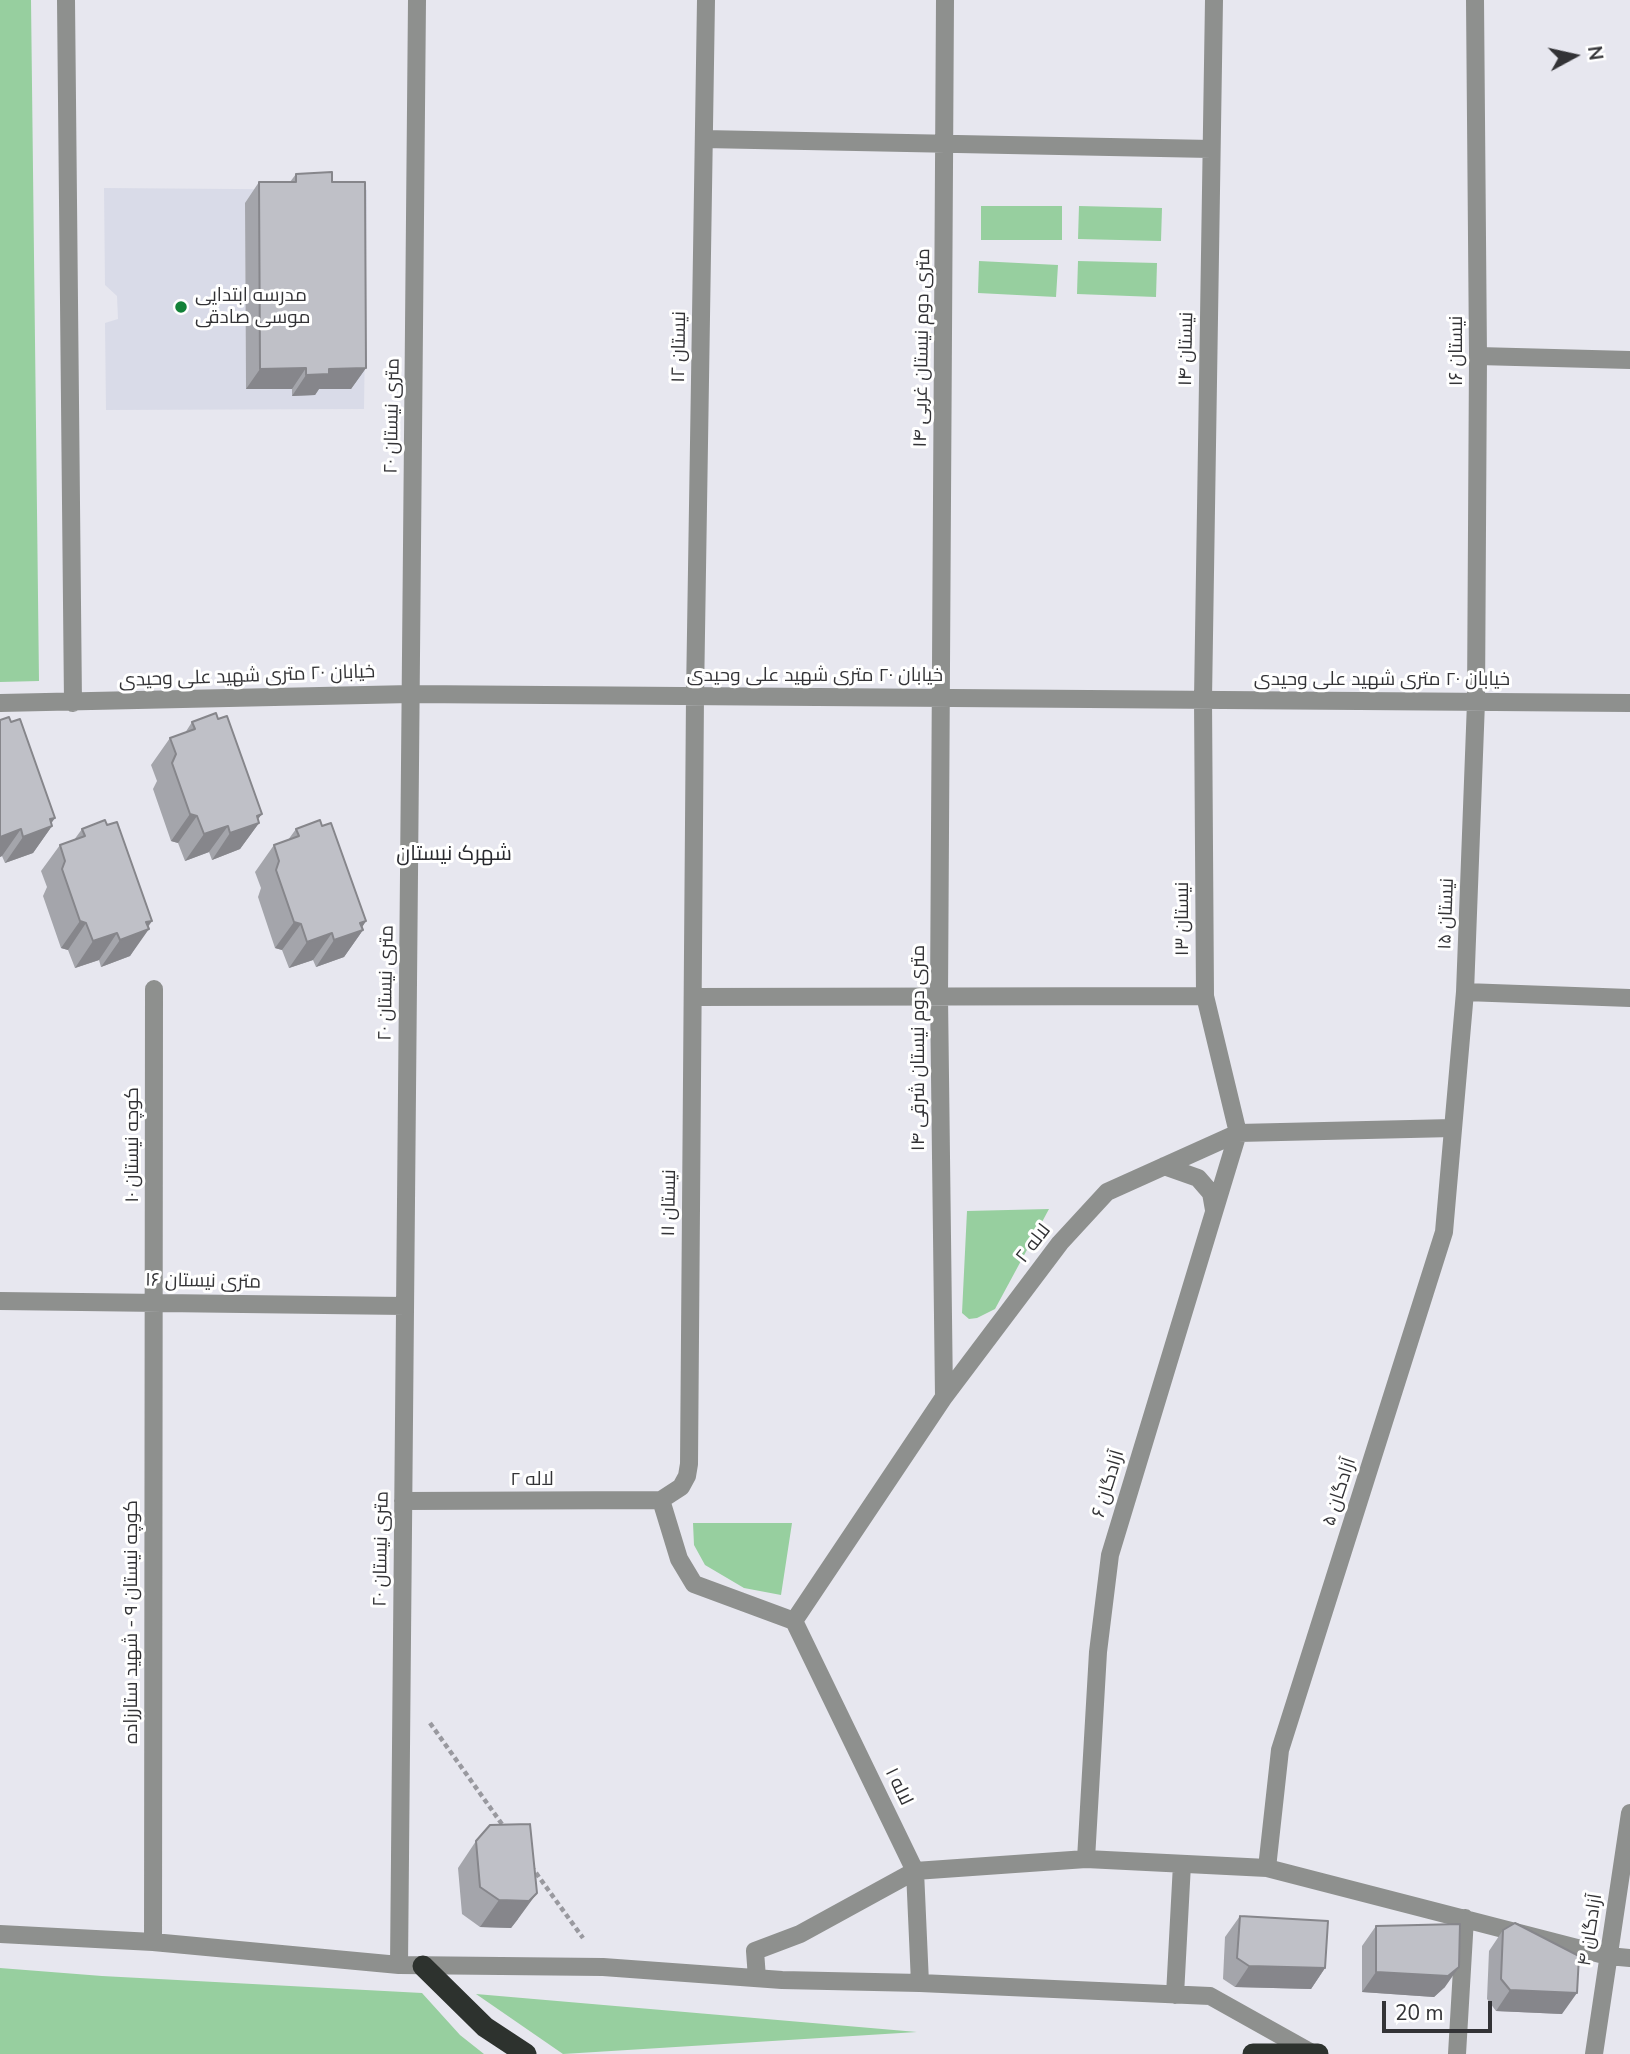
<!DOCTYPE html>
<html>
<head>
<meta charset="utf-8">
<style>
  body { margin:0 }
  #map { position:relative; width:1630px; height:2054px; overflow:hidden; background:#e7e7ef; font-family:"Nunito Sans",sans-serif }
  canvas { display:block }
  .north { position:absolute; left:1539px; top:21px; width:70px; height:70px; -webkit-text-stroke:5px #fff; paint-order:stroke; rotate:82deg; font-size:19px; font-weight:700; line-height:28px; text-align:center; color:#333336 }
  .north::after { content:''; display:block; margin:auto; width:24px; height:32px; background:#333336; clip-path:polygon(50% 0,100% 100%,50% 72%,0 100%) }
  .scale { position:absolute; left:1382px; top:2001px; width:110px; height:32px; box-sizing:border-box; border:4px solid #333336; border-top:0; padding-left:9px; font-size:21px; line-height:24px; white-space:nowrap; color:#333336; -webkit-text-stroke:5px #fff; paint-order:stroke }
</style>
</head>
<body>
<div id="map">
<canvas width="1630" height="2054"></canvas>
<div class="north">N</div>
<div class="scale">20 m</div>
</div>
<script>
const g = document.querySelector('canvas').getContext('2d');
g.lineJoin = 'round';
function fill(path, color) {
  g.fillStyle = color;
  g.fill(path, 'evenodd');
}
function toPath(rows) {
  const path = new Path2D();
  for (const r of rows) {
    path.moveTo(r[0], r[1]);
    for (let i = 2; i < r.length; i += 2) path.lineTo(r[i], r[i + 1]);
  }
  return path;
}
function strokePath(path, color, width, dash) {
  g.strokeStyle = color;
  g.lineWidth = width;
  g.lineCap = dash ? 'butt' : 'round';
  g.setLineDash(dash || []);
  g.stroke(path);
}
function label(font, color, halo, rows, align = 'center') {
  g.font = font + ' "Nunito Sans",Cairo,sans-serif';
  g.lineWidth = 6;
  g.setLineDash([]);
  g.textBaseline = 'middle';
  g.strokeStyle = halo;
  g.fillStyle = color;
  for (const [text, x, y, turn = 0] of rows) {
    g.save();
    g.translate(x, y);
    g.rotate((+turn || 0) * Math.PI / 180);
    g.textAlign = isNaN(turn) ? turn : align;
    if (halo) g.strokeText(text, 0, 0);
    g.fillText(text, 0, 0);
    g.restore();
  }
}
fill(toPath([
  [104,188,367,190,364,409,106,410,105,323,118,319,117,296,105,285],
  [245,203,281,203,351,389,314,389,292,396,292,389,246,389]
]), '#d9dbe8');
fill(toPath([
  [0,0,31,0,39,681,0,682],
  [981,206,1062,206,1062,240,981,240],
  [1079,206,1162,208,1161,241,1078,239],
  [979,261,1058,265,1056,297,978,293],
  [1078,261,1157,263,1156,297,1077,294],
  [1049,1209,995,1309,977,1318,969,1319,962,1313,967,1211],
  [693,1523,792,1523,781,1595,744,1588,705,1565,694,1545],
  [0,1968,102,1976,422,1993,460,2035,484,2054,0,2054],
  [476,1994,917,2032,563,2054]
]), '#97cf9f');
strokePath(toPath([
  [430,1723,504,1827],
  [531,1866,583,1938]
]), '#99999f', 4.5, [5, 3.5]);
strokePath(toPath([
  [66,0,73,703],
  [706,0,695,696,689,1464,687,1476,681,1487,661,1500,679,1559,694,1584,794,1621],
  [704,139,1211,149],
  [1478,356,1630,360],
  [0,703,411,694,1630,703],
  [1465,992,1630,998],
  [693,997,1205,996],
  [1164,1166,1198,1178,1211,1193,1214,1210],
  [0,1301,405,1306],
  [944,1397,939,996,945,0],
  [403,1501,661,1500],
  [794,1621,944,1397,1060,1243,1107,1192,1238,1133,1453,1128],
  [794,1621,915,1871,920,1983],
  [1086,1859,1098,1652,1110,1555,1238,1133,1205,996,1203,699,1214,0],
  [1267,1868,1280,1750,1444,1232,1465,992,1476,702,1478,356,1475,0],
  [0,1934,153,1942,399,1965,603,1967,782,1980,920,1983,1210,1996,1312,2053],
  [153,1942,154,989],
  [399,1965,417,0],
  [757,1978,755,1951,800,1934,915,1871,1086,1859,1267,1868,1608,1956,1630,1958],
  [1175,1995,1182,1864],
  [1457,2054,1465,1918],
  [1594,2054,1630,1813]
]), '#8e908e', 18);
strokePath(toPath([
  [423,1966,485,2027,526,2054],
  [1253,2054,1318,2054]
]), '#2d322e', 21);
fill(toPath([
  [296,174,332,182,366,368,351,389,319,389,315,395,292,396,292,389,246,389,245,203,259,182,290,182],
  [0,720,52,826,33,853,5,863,2,856,0,857],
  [192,722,262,814,258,819,259,823,240,849,212,860,209,852,185,861,178,843,171,841,153,789,157,781,151,765,170,738,185,733],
  [82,829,152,921,130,956,101,967,99,960,75,968,68,950,61,948,43,896,47,887,41,871,60,845,74,840],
  [296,829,366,921,362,927,363,930,344,957,316,967,313,960,289,968,282,950,275,948,258,897,261,888,255,872,274,845,288,840],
  [476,1841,518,1919,511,1928,480,1927,462,1914,458,1868],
  [1240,1916,1325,1968,1311,1989,1235,1987,1223,1979,1225,1937],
  [1376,1926,1445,1987,1434,1997,1362,1992,1362,1946],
  [1503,1930,1562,2014,1496,2011,1487,1999,1489,1951]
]), '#a4a5ab');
fill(toPath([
  [306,368,292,389,246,389,260,369],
  [366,368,351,389,319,389,315,395,292,396,306,375,329,369],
  [190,814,197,816,178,843,171,841],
  [262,814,254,824,259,823,240,849,212,860,230,833,257,816],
  [55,818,48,828,52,826,33,853,5,863,23,837,50,819],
  [228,826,209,852,185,861,204,834],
  [21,829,2,856,0,857,0,837],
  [80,921,86,923,68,950,61,948],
  [152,921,144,931,149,929,130,956,101,967,120,940,146,922],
  [366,921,359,932,363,930,344,957,316,967,334,940,360,923],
  [294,922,301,924,282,950,275,948],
  [117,933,99,960,75,968,93,941],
  [332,933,313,960,289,968,307,942],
  [537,1893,518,1919,511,1928,480,1927,499,1900],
  [1249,1966,1325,1968,1311,1989,1235,1987],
  [1459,1967,1445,1987,1434,1997,1362,1992,1376,1972],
  [1510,1990,1577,1993,1562,2014,1496,2011]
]), '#86868b');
const building = toPath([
  [332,172,332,182,365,182,366,368,329,369,329,374,306,375,306,368,260,369,259,182,296,182,296,174,332,172],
  [216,713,218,719,227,716,262,814,257,816,259,823,230,833,228,826,204,834,197,816,190,814,172,763,176,754,170,738,195,729,192,722,216,713],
  [9,717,11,722,20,719,55,818,50,819,52,826,23,837,21,829,0,837,0,720,9,717],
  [105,820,107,825,117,822,152,921,146,922,149,929,120,940,117,933,93,941,86,923,80,921,62,869,65,861,60,845,85,836,82,829,105,820],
  [320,820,322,826,331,823,366,921,360,923,363,930,334,940,332,933,307,942,301,924,294,922,276,870,279,861,274,845,299,836,296,829,320,820],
  [530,1824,537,1893,529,1901,499,1900,480,1887,476,1841,490,1825,530,1824],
  [1240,1916,1328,1921,1325,1968,1249,1966,1237,1958,1240,1916],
  [1515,1923,1579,1956,1577,1993,1510,1990,1501,1979,1503,1930,1515,1923],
  [1460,1924,1459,1967,1448,1976,1376,1972,1376,1926,1460,1924]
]);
fill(building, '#bfc0c7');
strokePath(building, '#86868b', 2);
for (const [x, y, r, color] of [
  [181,307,7,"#128138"]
]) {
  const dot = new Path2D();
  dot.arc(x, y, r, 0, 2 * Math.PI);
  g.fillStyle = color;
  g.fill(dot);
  strokePath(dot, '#fff', 2.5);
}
label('19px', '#333336', '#fff', [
  ["مدرسه ابتدایی",195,296],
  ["موسی صادقی",195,318]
], 'left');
label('19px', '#333336', '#fff', [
  ["نیستان ۱۲",680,347,-89],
  ["۱۴ متری دوم نیستان غربی",923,348,-89],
  ["نیستان ۱۴",1187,349,-89],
  ["نیستان ۱۶",1457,351,-90],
  ["۲۰ متری نیستان",393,416,-89],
  ["خیابان ۲۰ متری شهید علی وحیدی",815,676],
  ["خیابان ۲۰ متری شهید علی وحیدی",247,677,-2],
  ["خیابان ۲۰ متری شهید علی وحیدی",1382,680],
  ["نیستان ۱۵",1447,914,-88],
  ["نیستان ۱۳",1183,919,-90],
  ["۲۰ متری نیستان",387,983,-89],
  ["۱۴ متری دوم نیستان شرقی",919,1048,-90],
  ["کوچه نیستان ۱۰",133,1145,-90],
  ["نیستان ۱۱",670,1203,-89],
  ["لاله ۲",1034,1244,-52],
  ["۱۶ متری نیستان",203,1282,1],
  ["لاله ۲",532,1480],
  ["آزادگان ۶",1109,1484,-73],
  ["آزادگان ۵",1340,1492,-72],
  ["۲۰ متری نیستان",382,1549,-89],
  ["کوچه نیستان ۹ - شهید ستارزاده",132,1622,-90],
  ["لاله ۱",898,1787,64],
  ["آزادگان ۴",1591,1930,-81]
]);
label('21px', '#28292e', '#fff', [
  ["شهرک نیستان",454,855]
]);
</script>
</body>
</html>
